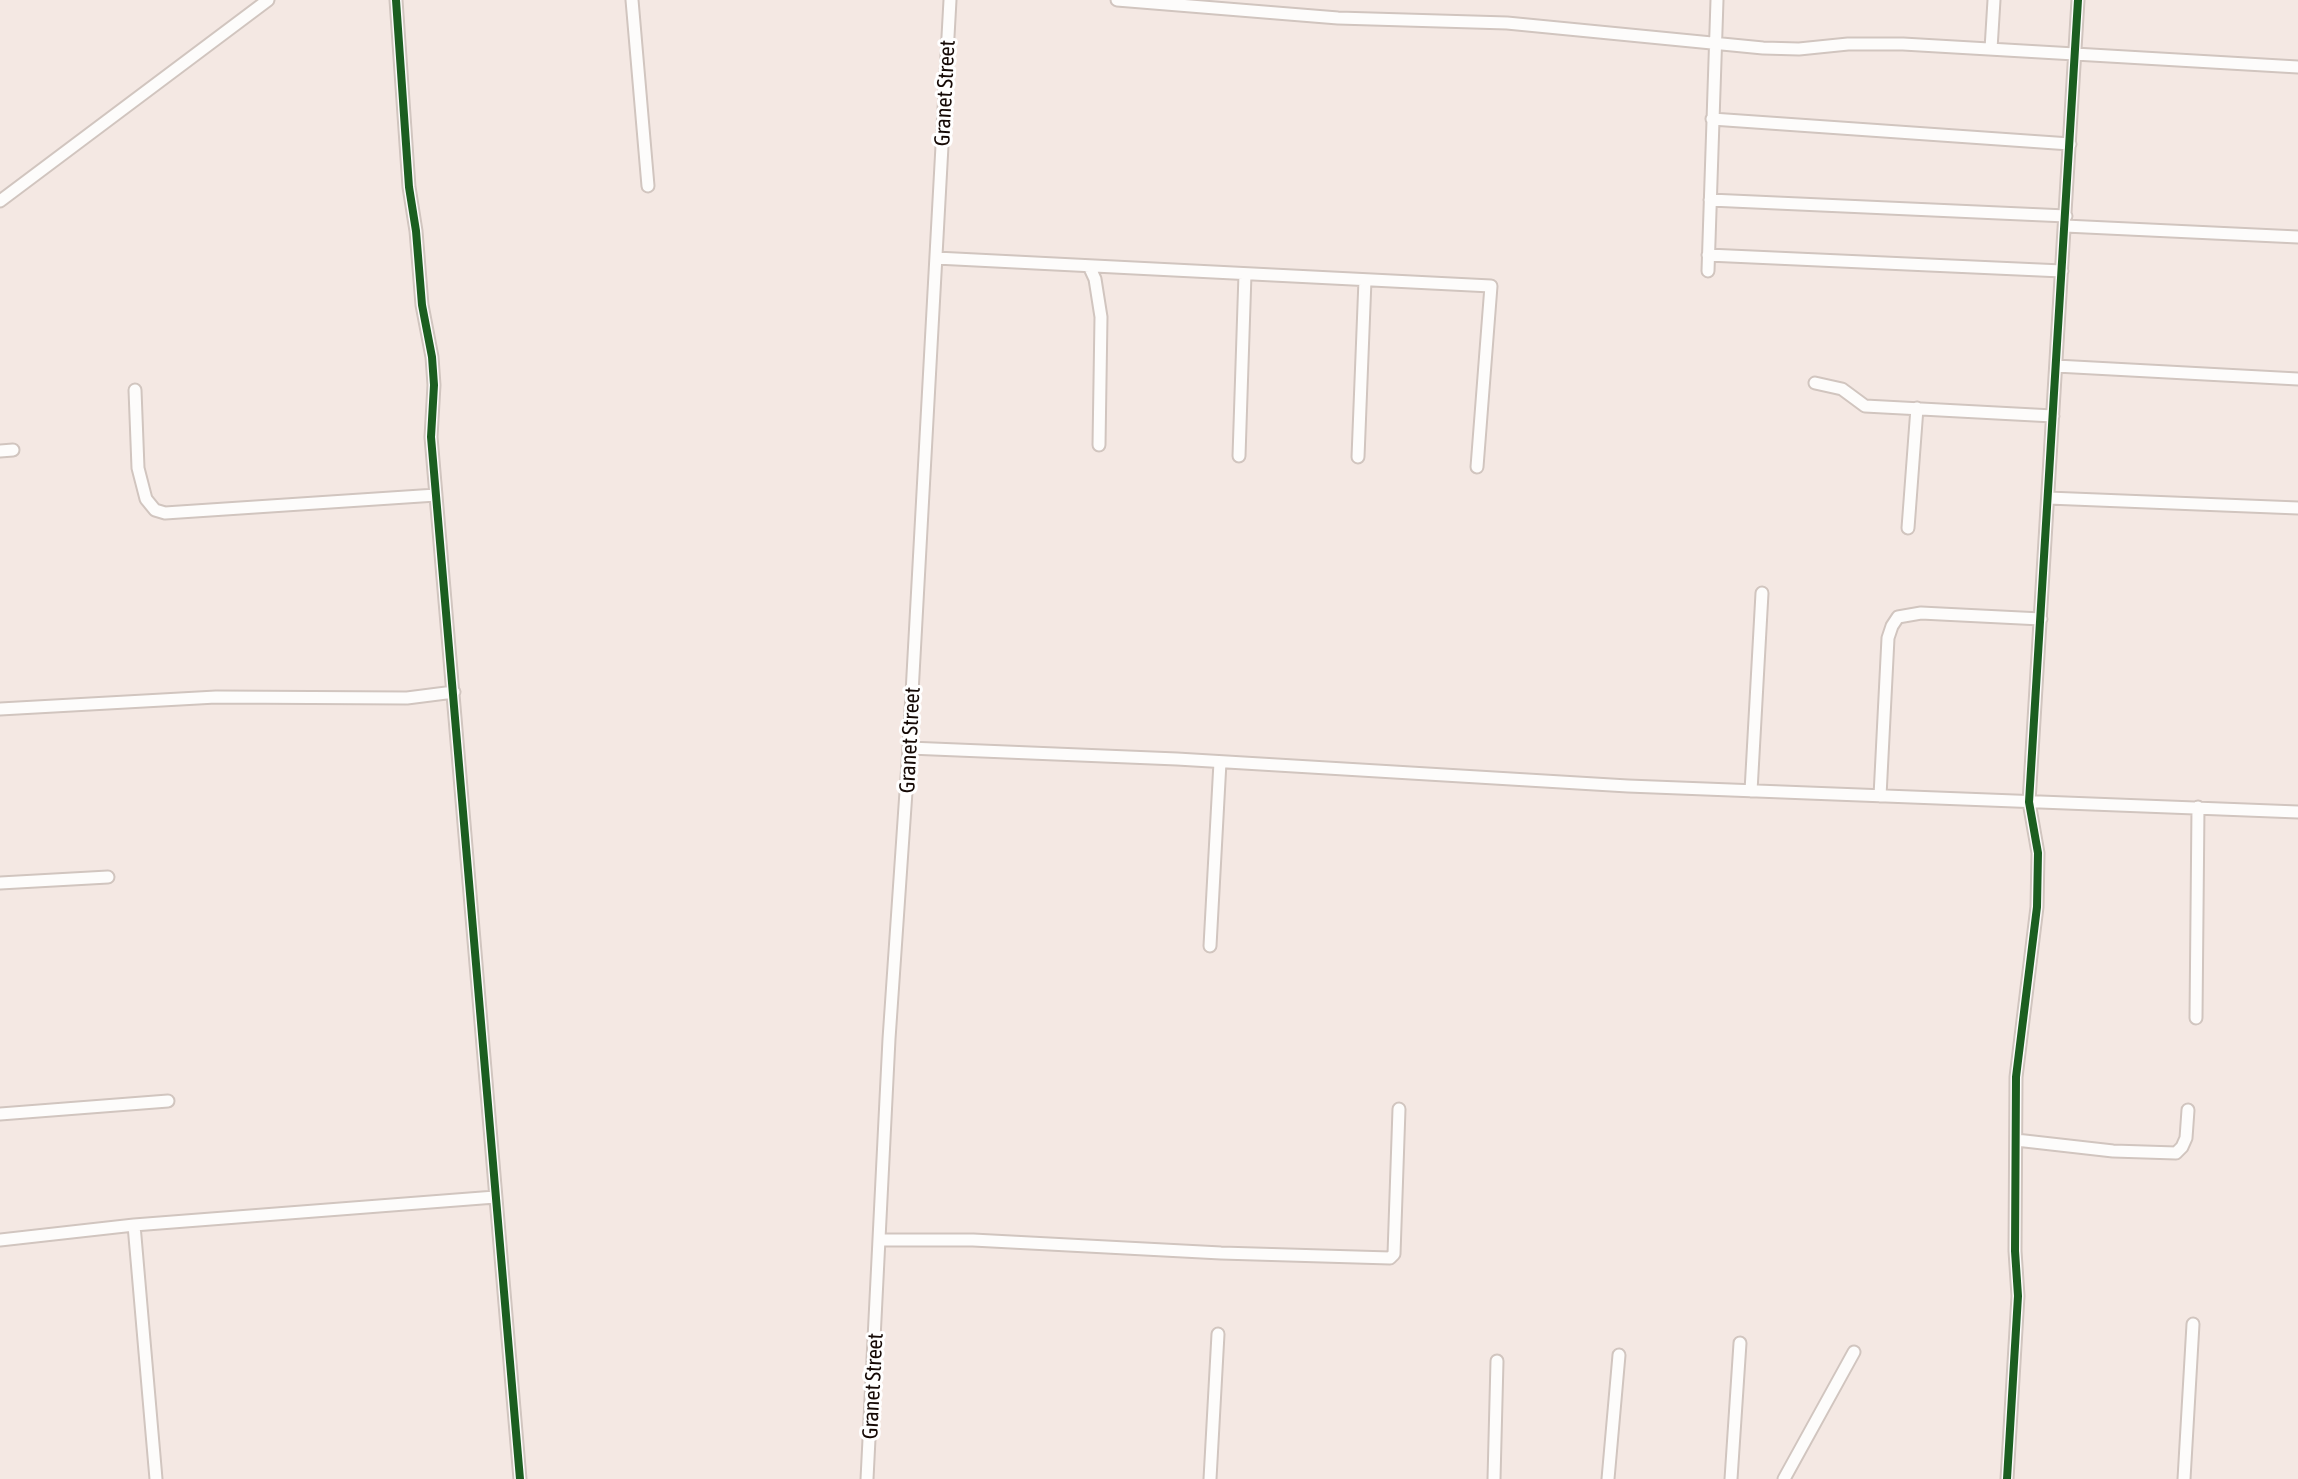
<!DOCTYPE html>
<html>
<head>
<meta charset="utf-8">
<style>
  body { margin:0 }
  canvas { display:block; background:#f4e8e3 }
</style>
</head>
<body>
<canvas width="2298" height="1479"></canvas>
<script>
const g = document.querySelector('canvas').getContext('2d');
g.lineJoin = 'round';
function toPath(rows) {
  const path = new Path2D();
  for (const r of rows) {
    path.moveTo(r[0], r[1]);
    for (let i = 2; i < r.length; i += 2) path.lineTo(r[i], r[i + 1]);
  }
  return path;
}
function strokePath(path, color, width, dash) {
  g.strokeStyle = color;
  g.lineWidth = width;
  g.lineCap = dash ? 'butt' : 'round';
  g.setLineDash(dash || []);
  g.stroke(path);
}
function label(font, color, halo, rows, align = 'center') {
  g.font = font + ' "Asap Condensed",sans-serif';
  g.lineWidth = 6;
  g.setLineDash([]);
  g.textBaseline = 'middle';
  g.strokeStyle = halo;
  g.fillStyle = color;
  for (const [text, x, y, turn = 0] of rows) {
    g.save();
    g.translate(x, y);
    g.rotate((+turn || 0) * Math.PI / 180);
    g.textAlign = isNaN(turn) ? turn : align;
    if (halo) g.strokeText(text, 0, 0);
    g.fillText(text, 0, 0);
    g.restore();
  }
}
const minor = toPath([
  [396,0,409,187,416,231,422,305,432,357,434,385,431,437,520,1479],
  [632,0,648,186],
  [1117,0,1338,18,1507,23,1763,48,1799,49,1848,44,1903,44,2298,67],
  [1991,49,1994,0],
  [1712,119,2070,144],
  [1710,200,2066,216],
  [0,201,268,0],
  [2065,226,2298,237],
  [1708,255,2062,271],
  [936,258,1491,286,1477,467],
  [1089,266,1095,279,1101,317,1099,445],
  [1708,271,1717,0],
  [2056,366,2298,379],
  [1815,383,1842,389,1865,406,2053,416],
  [135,390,138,468,146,499,155,510,165,513,436,495],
  [0,451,13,450],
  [1239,456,1245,274],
  [1358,457,1365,280],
  [2048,498,2298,508],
  [1908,528,1917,408],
  [0,709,216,697,407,698,454,692],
  [909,748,1177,759,1628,786,2298,812],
  [1751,791,1762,593],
  [1880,796,1888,638,1892,626,1898,617,1921,613,2041,619],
  [0,883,108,877],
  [1210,946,1220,762],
  [2196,1018,2198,807],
  [0,1114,168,1101],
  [2016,1140,2113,1151,2176,1153,2182,1147,2186,1138,2188,1110],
  [134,1225,156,1479],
  [0,1240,134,1225,495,1197],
  [879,1240,973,1240,1221,1253,1390,1258,1394,1254,1399,1109],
  [867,1479,889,1039,909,748,950,0],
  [1210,1479,1218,1334],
  [1494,1479,1497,1361],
  [1608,1479,1619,1355],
  [1731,1479,1740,1343],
  [1784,1479,1854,1352],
  [2007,1479,2018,1296,2015,1251,2016,1077,2037,907,2038,853,2029,802,2078,0],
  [2184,1479,2193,1324]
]);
strokePath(minor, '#d1c5bf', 15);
strokePath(minor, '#fdfcfb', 11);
strokePath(toPath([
  [396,0,409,187,416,231,422,305,432,357,434,385,431,437,520,1479],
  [2007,1479,2018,1296,2015,1251,2016,1077,2037,907,2038,853,2029,802,2078,0]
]), '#1b5e20', 8);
label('22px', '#150905', '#fff', [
  ["Granet Street",945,93,-87],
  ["Granet Street",910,740,-87],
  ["Granet Street",873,1386,-87]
]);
</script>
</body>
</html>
